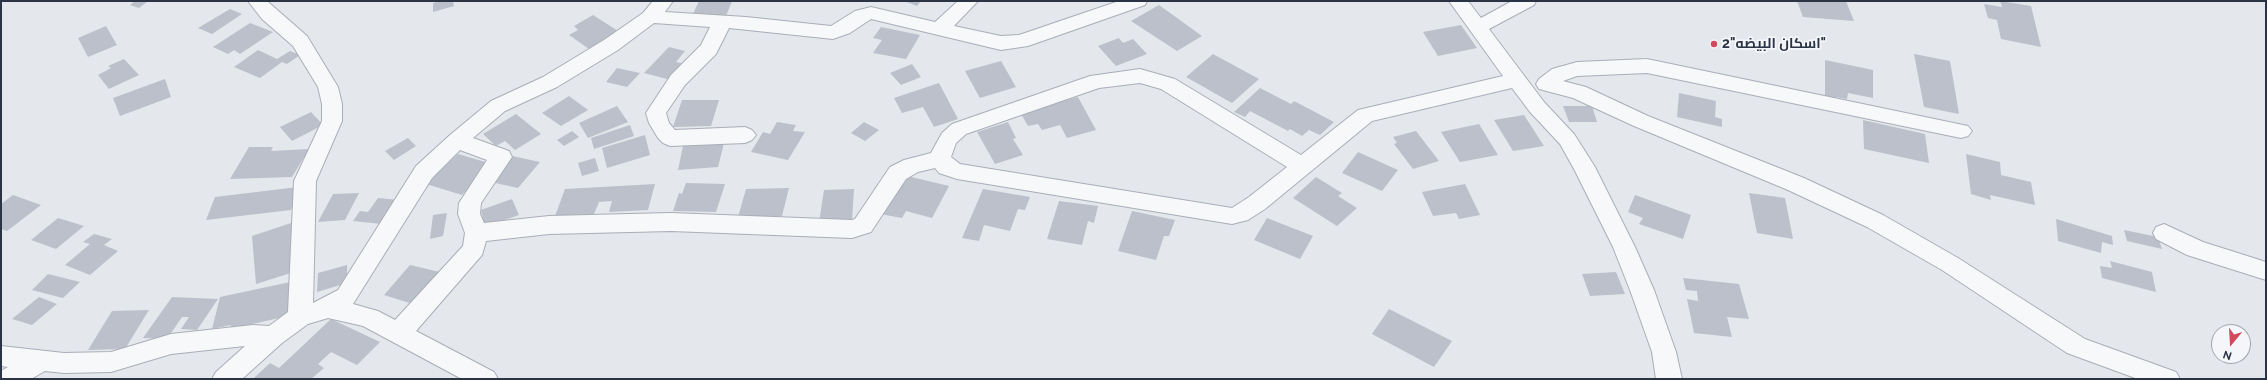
<!DOCTYPE html>
<html>
<head>
<meta charset="utf-8">
<style>
  body { margin:0 }
  #map { position:relative; width:2267px; height:380px; overflow:hidden; background:#e4e7ec; font-family:Raleway,sans-serif }
  canvas { display:block }
  .frame { position:absolute; inset:0; border:2px solid #2b3445; pointer-events:none }
  .north { position:absolute; left:2211px; top:324px; width:40px; height:40px; box-sizing:border-box; background:#f4f6f9; border:1px solid #a4a8b1; border-radius:50%; rotate:198deg; font-size:11px; font-weight:700; line-height:16px; text-align:center; color:#2b3445 }
  .north::after { content:''; display:block; margin:auto; width:14px; height:18px; background:#d1495b; clip-path:polygon(50% 0,100% 100%,50% 72%,0 100%) }
</style>
</head>
<body>
<div id="map">
<canvas width="2267" height="380"></canvas>
<div class="frame"></div>
<div class="north">N</div>
</div>
<script>
const g = document.querySelector('canvas').getContext('2d');
g.lineJoin = 'round';
function fill(path, color) {
  g.fillStyle = color;
  g.fill(path, 'evenodd');
}
function toPath(rows) {
  const path = new Path2D();
  for (const r of rows) {
    path.moveTo(r[0], r[1]);
    for (let i = 2; i < r.length; i += 2) path.lineTo(r[i], r[i + 1]);
  }
  return path;
}
function strokePath(path, color, width, dash) {
  g.strokeStyle = color;
  g.lineWidth = width;
  g.lineCap = dash ? 'butt' : 'round';
  g.setLineDash(dash || []);
  g.stroke(path);
}
function label(font, color, halo, rows, align = 'center') {
  g.font = font + ' Raleway,Cairo,sans-serif';
  g.lineWidth = 3.5;
  g.setLineDash([]);
  g.textBaseline = 'middle';
  g.strokeStyle = halo;
  g.fillStyle = color;
  for (const [text, x, y, turn = 0] of rows) {
    g.save();
    g.translate(x, y);
    g.rotate((+turn || 0) * Math.PI / 180);
    g.textAlign = isNaN(turn) ? turn : align;
    if (halo) g.strokeText(text, 0, 0);
    g.fillText(text, 0, 0);
    g.restore();
  }
}
fill(toPath([
  [135,1,148,1,139,8,130,5],
  [440,1,453,1,454,6,433,12,433,3],
  [699,1,732,1,726,16,693,14],
  [904,1,921,1,917,6],
  [1797,1,1846,1,1854,21,1803,17],
  [2000,1,2031,6,2041,47,2001,39,1997,20,1988,18,1984,4,2002,7],
  [1159,5,1202,36,1177,51,1131,21],
  [230,9,242,14,212,34,198,28],
  [593,15,618,31,589,49,569,35,578,30,574,26],
  [250,23,273,32,240,54,234,50,228,54,213,47],
  [1461,25,1477,48,1438,56,1423,32],
  [106,26,117,45,88,57,78,38],
  [881,27,920,35,906,59,873,53,882,40,873,38],
  [1119,38,1123,43,1133,39,1147,54,1116,66,1098,46],
  [669,47,685,51,676,62,686,64,671,80,644,73],
  [258,50,277,59,290,51,300,55,287,64,282,62,260,78,234,67],
  [1213,54,1259,79,1232,103,1186,77],
  [1914,54,1950,61,1959,114,1924,107],
  [124,59,139,75,109,89,98,75,111,68,108,66],
  [1825,60,1873,70,1873,98,1848,93,1847,99,1836,97,1836,103,1825,101],
  [1001,61,1016,87,980,98,965,71],
  [912,64,921,77,901,85,890,73],
  [617,68,640,73,627,87,606,82],
  [165,79,171,97,120,116,113,98],
  [939,83,958,119,934,127,923,107,902,113,894,98],
  [1260,88,1291,104,1294,101,1334,122,1320,135,1309,130,1302,136,1290,129,1288,131,1250,111,1245,117,1234,112],
  [1679,93,1716,101,1715,117,1722,119,1722,127,1677,117],
  [569,96,588,110,561,126,542,113],
  [1078,97,1096,130,1067,138,1060,125,1042,130,1038,124,1028,126,1020,112],
  [682,100,719,100,711,126,673,127],
  [617,106,628,122,588,138,579,123],
  [1563,106,1592,106,1597,122,1569,122],
  [311,112,323,125,292,141,280,127],
  [516,114,541,134,515,150,505,141,496,146,483,134],
  [1524,115,1544,146,1513,151,1494,120],
  [1863,120,1925,134,1929,163,1864,149],
  [777,122,796,125,793,131,805,132,788,160,751,152,763,132,770,134],
  [864,122,879,130,865,141,851,133],
  [1008,122,1016,138,1013,139,1023,155,995,164,977,132],
  [1479,124,1498,155,1460,162,1441,132],
  [630,125,634,136,594,149,591,138],
  [572,131,579,137,564,146,557,140],
  [1416,131,1439,161,1413,169,1394,144,1397,143,1393,137],
  [645,135,650,155,607,168,602,148],
  [408,138,416,146,394,160,385,151],
  [724,143,718,167,678,170,683,146],
  [249,147,273,147,271,151,309,149,292,177,230,179],
  [1358,152,1398,170,1382,191,1342,173],
  [458,154,492,164,462,195,426,184],
  [1966,154,2000,162,2001,175,2031,182,2035,205,1990,195,1991,200,1971,194],
  [512,156,540,162,518,188,491,182],
  [595,158,599,171,582,176,578,163],
  [903,175,949,186,932,218,906,211,902,218,880,214],
  [1316,177,1342,193,1338,196,1357,208,1337,226,1293,198],
  [686,183,725,184,716,212,673,211,679,193,682,194],
  [655,184,648,210,609,212,612,201,599,202,594,214,555,216,565,189],
  [1465,184,1480,215,1459,219,1456,213,1433,216,1422,192],
  [298,187,291,210,206,220,215,197],
  [789,188,782,216,738,217,746,189],
  [854,189,852,221,819,223,824,190],
  [983,189,1030,197,1025,210,1018,209,1010,231,984,225,979,241,962,238],
  [359,193,345,220,318,222,333,194],
  [1749,193,1785,198,1793,239,1757,233],
  [13,195,41,205,7,231,1,229,1,204],
  [1635,195,1691,215,1683,239,1639,224,1643,218,1628,212],
  [378,198,399,200,382,224,353,221,360,211,368,212],
  [512,199,519,215,485,227,481,210],
  [1059,201,1098,206,1094,223,1088,221,1082,245,1047,239],
  [1132,211,1175,220,1169,236,1164,236,1156,260,1118,251],
  [447,213,443,236,430,239,433,215],
  [58,218,84,226,56,249,31,240],
  [1267,218,1313,236,1300,259,1254,240],
  [2056,219,2112,236,2113,245,2102,242,2101,253,2058,241],
  [291,223,297,271,256,284,252,236],
  [2124,230,2158,237,2162,249,2127,241],
  [94,234,112,239,104,245,118,251,90,275,65,265,90,244,83,242],
  [2110,261,2152,272,2156,292,2102,278,2100,266,2112,268],
  [347,265,347,283,317,292,318,273],
  [410,265,444,273,416,305,384,295],
  [1616,272,1625,294,1590,296,1582,274],
  [48,274,80,282,63,298,32,290],
  [1683,278,1739,284,1749,319,1727,317,1732,337,1694,333,1687,299,1698,301,1697,291,1686,290],
  [295,281,288,316,230,329,231,325,212,329,220,297],
  [39,297,57,304,32,325,12,319],
  [172,297,218,299,197,330,181,329,189,317,182,317,167,339,143,338],
  [1389,309,1452,341,1434,367,1372,334],
  [149,310,125,349,88,350,112,311],
  [331,319,380,342,357,365,331,352,318,364,324,368,311,379,254,378,270,363,279,368]
]), '#bbc0ca');
const street = toPath([
  [248,1,267,1,307,36,338,87,342,104,342,121,316,181,313,303,338,290,416,166,450,135,491,101,543,77,604,40,643,13,653,1,673,1,665,12,746,17,831,26,855,11,871,7,935,22,958,1,978,1,954,26,1001,36,1019,35,1119,1,1147,1,1145,5,1028,46,1001,50,871,19,850,33,833,39,729,28,716,54,685,85,666,113,669,123,675,130,745,127,752,130,756,135,752,140,745,143,670,146,663,143,658,138,649,123,646,113,671,75,701,45,710,27,654,23,618,50,557,87,505,111,473,138,509,151,512,157,481,203,480,214,484,223,549,216,671,213,852,220,855,219,890,167,904,160,931,153,942,133,952,124,1090,76,1140,69,1175,79,1301,155,1358,110,1503,76,1449,1,1468,1,1481,18,1512,1,1536,1,1534,5,1489,29,1544,102,1574,134,1595,167,1635,247,1654,290,1676,352,1682,379,1656,379,1652,352,1630,290,1613,247,1574,169,1560,144,1530,112,1512,88,1372,121,1265,209,1248,220,1232,224,957,179,939,173,935,168,918,172,906,179,871,232,852,238,671,231,549,234,486,241,482,255,416,331,494,372,498,379,462,379,363,326,328,318,308,324,282,343,242,379,212,379,216,372,245,346,171,354,111,372,64,373,45,371,31,379,1,379,1,371,8,367,1,366,1,346,64,353,111,352,171,334,253,325,269,326,288,312,294,181,322,121,322,104,318,87,293,46,262,19,248,1],
  [1140,83,1161,89,1287,167,1249,197,1232,208,960,164,951,157,956,143,966,134,1099,88,1140,83],
  [460,150,487,160,459,203,458,214,465,233,463,246,395,320,378,311,353,304,432,178,460,150],
  [1647,59,1968,126,1972,131,1968,136,1961,138,1647,73,1577,76,1563,81,1586,87,1648,116,1804,178,1883,215,1958,258,2085,339,2176,372,2180,379,2138,379,2067,353,1942,270,1867,227,1788,190,1634,126,1573,98,1539,89,1536,84,1539,79,1552,69,1577,62,1647,59],
  [2164,224,2203,242,2266,262,2266,280,2187,255,2156,239,2153,233,2156,227,2164,224]
]);
strokePath(street, '#a9aeb7', 2);
fill(street, '#f7f8fa');
for (const [x, y, r, color] of [
  [1714,44,4,"#d1495b"]
]) {
  const dot = new Path2D();
  dot.arc(x, y, r, 0, 2 * Math.PI);
  g.fillStyle = color;
  g.fill(dot);
  strokePath(dot, '#f4f6f9', 1.5);
}
label('bold 14px', '#2b3445', '#f4f6f9', [
  ["اسكان البيضه\"2\"",1722,44]
], 'left');
</script>
</body>
</html>
